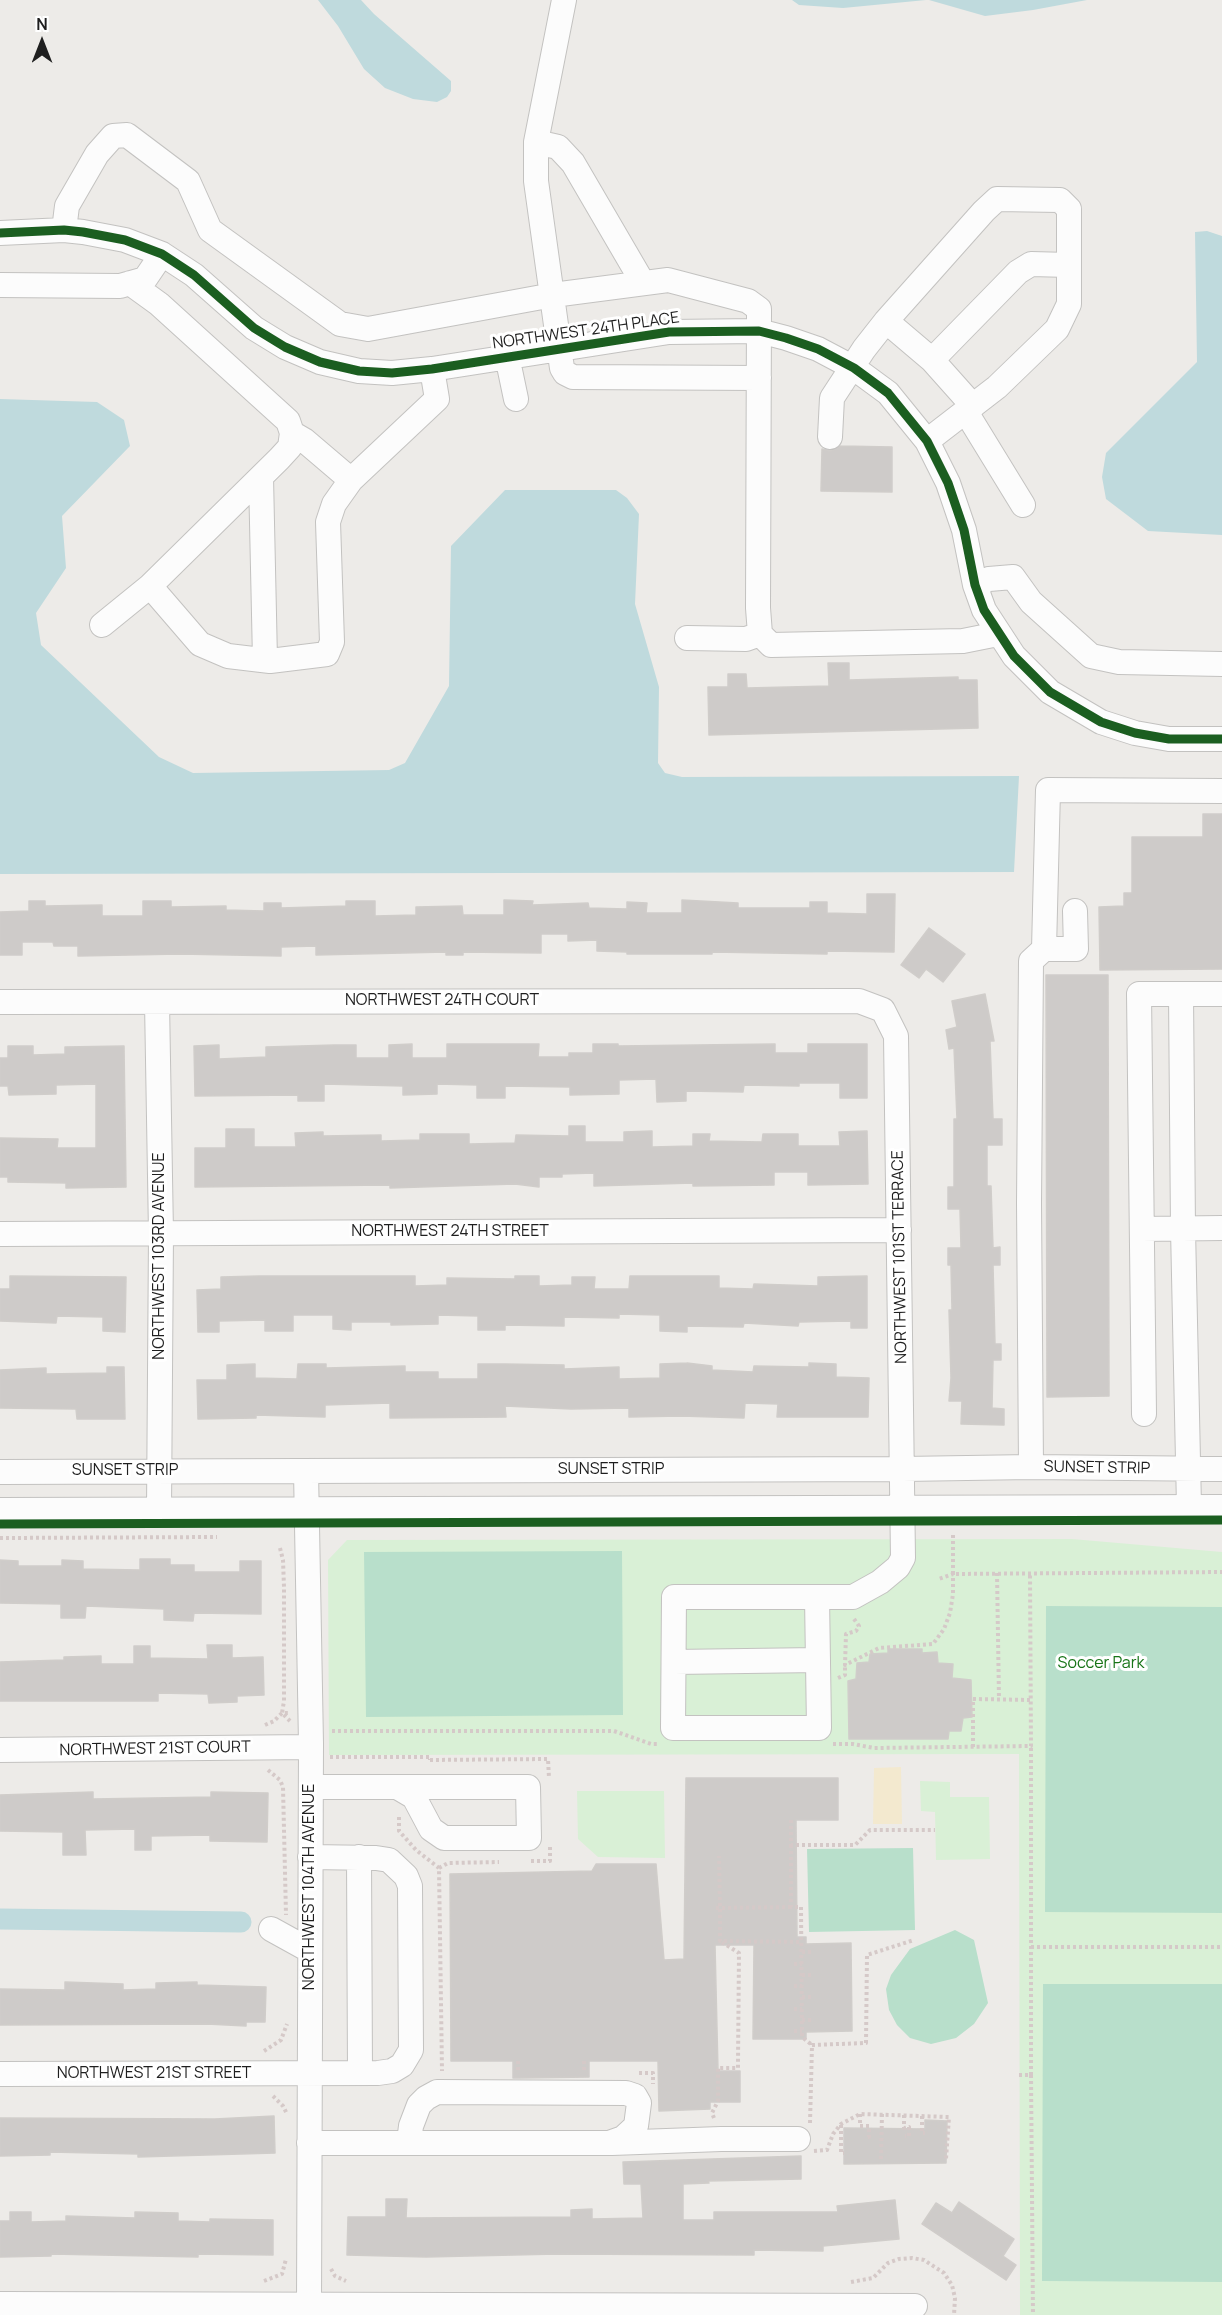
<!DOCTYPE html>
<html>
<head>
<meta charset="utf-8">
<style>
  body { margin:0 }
  #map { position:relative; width:1222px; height:2315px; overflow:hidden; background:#edebe8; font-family:Manrope,sans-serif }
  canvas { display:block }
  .north { position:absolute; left:12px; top:12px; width:60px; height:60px; -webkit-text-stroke:4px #fff; paint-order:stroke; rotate:0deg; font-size:16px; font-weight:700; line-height:24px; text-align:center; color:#1f1f1f }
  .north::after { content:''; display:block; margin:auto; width:21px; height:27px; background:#1f1f1f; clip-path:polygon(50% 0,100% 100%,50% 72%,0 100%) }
</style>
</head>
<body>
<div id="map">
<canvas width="1222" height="2315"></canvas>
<div class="north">N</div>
</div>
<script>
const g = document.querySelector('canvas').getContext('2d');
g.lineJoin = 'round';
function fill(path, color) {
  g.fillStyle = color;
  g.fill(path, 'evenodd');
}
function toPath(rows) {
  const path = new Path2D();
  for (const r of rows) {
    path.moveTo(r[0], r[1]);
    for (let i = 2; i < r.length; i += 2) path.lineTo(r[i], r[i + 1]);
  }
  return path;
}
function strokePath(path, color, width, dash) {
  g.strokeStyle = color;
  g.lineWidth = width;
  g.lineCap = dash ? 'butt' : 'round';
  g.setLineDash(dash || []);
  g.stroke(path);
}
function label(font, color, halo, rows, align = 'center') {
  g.font = font + ' Manrope,sans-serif';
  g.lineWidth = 6;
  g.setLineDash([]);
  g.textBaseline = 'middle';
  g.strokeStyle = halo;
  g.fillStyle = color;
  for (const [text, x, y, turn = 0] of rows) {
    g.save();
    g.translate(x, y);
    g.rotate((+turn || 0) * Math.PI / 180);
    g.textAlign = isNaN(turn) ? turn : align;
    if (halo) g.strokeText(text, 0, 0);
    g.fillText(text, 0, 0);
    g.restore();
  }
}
fill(toPath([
  [901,1767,902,1824,873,1824,874,1768]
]), '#f3e9cf');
fill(toPath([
  [1072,1539,1222,1552,1222,2315,1020,2315,1019,1754,329,1755,328,1560,347,1540],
  [920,1781,950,1782,950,1797,989,1797,990,1859,936,1860,935,1812,921,1811],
  [577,1791,664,1791,665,1858,598,1857,578,1839]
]), '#d9f0d6');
fill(toPath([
  [622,1551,623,1715,366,1717,364,1552],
  [1046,1606,1222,1607,1222,1913,1045,1912],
  [913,1848,915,1930,809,1932,807,1849],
  [955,1930,974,1940,988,2003,974,2024,956,2038,931,2044,910,2038,897,2025,889,2010,886,1989,891,1975,910,1949],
  [1043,1984,1222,1984,1222,2282,1042,2281]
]), '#b8dfcb');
fill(toPath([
  [318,0,361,0,374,14,451,81,451,91,447,97,437,102,413,99,385,88,364,69,338,26],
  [792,0,926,0,843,8,799,5],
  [929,0,1087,0,1033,10,985,16],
  [1207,231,1222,236,1222,535,1148,531,1106,499,1102,477,1106,453,1197,362,1195,232],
  [0,399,97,402,124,420,130,446,62,516,66,568,36,613,41,645,159,757,193,773,389,770,405,763,449,686,451,546,505,490,616,490,627,498,639,514,635,604,659,687,658,763,665,773,682,777,1019,776,1014,872,0,874]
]), '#bfdadd');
strokePath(toPath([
  [0,1919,241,1922]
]), '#bfdadd', 21);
const building = toPath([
  [841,446,892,447,892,492,821,491,822,449,830,451,841,446],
  [828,663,849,663,849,680,958,677,958,680,977,680,978,728,709,735,708,687,728,687,728,674,746,674,747,688,829,686,828,663],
  [1203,814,1222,814,1222,969,1100,970,1099,907,1124,906,1124,893,1132,893,1132,837,1203,837,1203,814],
  [867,894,895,894,894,952,827,951,827,954,712,952,712,954,627,954,627,952,597,951,597,940,568,941,568,934,541,934,541,953,463,952,463,955,446,955,446,952,316,955,316,946,281,947,281,956,180,954,78,956,78,946,54,946,53,942,22,942,22,955,0,955,0,912,29,911,29,901,45,901,45,906,102,905,102,916,143,916,143,901,171,901,171,907,226,906,226,910,264,911,264,903,281,903,281,908,346,906,346,901,375,901,375,916,416,915,416,907,462,906,463,915,504,915,504,900,533,901,532,905,588,903,589,908,627,909,627,902,647,903,646,913,682,913,682,900,738,903,738,908,810,908,810,902,827,902,827,913,867,914,867,894],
  [929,928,965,954,943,982,926,969,919,978,901,965,929,928],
  [1046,975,1108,975,1109,1396,1047,1397,1046,975],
  [985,994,994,1041,990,1041,993,1119,1002,1119,1002,1145,987,1145,987,1186,991,1186,993,1248,1000,1247,1000,1265,993,1265,995,1344,1001,1344,1001,1360,993,1360,992,1408,1004,1409,1004,1425,961,1424,962,1401,949,1401,951,1378,949,1310,952,1310,951,1265,948,1265,948,1248,961,1248,960,1209,948,1209,948,1187,954,1187,954,1119,957,1119,954,1048,949,1049,946,1030,957,1027,952,1001,985,994],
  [412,1044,412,1058,447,1058,447,1044,539,1044,538,1057,569,1057,569,1053,593,1053,593,1044,618,1044,618,1046,775,1044,775,1053,808,1053,808,1044,867,1044,867,1098,840,1098,840,1083,799,1083,799,1086,744,1085,743,1092,686,1091,686,1101,657,1102,656,1079,619,1080,619,1094,570,1095,570,1087,505,1086,505,1098,477,1098,477,1085,437,1084,437,1094,403,1095,403,1086,324,1084,324,1101,298,1101,298,1095,195,1096,194,1046,219,1045,219,1059,266,1057,266,1047,334,1045,356,1045,356,1058,389,1058,389,1045,412,1044],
  [8,1046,33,1046,33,1055,65,1054,65,1047,124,1046,126,1187,66,1188,66,1183,8,1182,8,1177,0,1177,0,1138,58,1139,57,1148,96,1148,96,1084,56,1085,56,1094,9,1095,8,1086,0,1086,0,1058,8,1058,8,1046],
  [569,1126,585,1126,585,1142,624,1142,624,1132,652,1131,652,1147,693,1146,693,1134,710,1134,709,1141,762,1142,763,1134,798,1134,798,1146,840,1146,839,1132,867,1131,868,1184,808,1185,808,1172,774,1172,774,1185,693,1186,693,1183,594,1186,594,1173,562,1174,562,1177,539,1177,539,1187,515,1184,390,1188,390,1185,195,1187,195,1148,226,1148,226,1129,254,1129,254,1147,296,1147,295,1133,323,1132,323,1136,381,1135,381,1141,420,1140,420,1134,469,1134,469,1144,515,1143,516,1135,569,1136,569,1126],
  [10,1276,126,1277,125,1332,103,1331,103,1317,57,1316,56,1323,0,1321,0,1289,10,1289,10,1276],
  [259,1276,415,1276,415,1286,447,1285,447,1278,515,1279,515,1276,539,1276,539,1286,572,1285,572,1277,595,1277,594,1289,629,1289,630,1276,719,1276,719,1288,753,1289,754,1284,818,1286,818,1277,867,1276,867,1328,851,1328,851,1321,799,1322,798,1326,744,1323,743,1327,687,1326,687,1332,660,1331,660,1315,619,1314,619,1318,564,1317,564,1326,505,1325,505,1330,478,1330,478,1316,438,1315,438,1324,391,1325,391,1322,351,1322,351,1330,333,1329,333,1315,293,1315,293,1331,265,1331,265,1320,219,1321,219,1332,198,1332,197,1290,221,1289,221,1277,259,1276],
  [687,1363,712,1366,712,1370,753,1372,754,1366,809,1367,809,1363,836,1364,836,1377,869,1378,868,1417,777,1417,778,1404,745,1403,744,1418,681,1416,629,1417,629,1408,571,1409,505,1406,506,1417,390,1418,390,1403,325,1405,325,1417,256,1415,256,1418,198,1419,197,1380,227,1380,227,1365,255,1364,255,1378,297,1379,298,1364,326,1364,326,1368,405,1366,405,1372,438,1372,438,1379,478,1379,478,1364,505,1364,564,1365,564,1369,619,1367,619,1379,660,1378,660,1364,687,1363],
  [107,1367,124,1367,125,1419,77,1419,76,1409,0,1408,0,1370,46,1368,46,1374,107,1373,107,1367],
  [140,1559,170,1559,170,1565,194,1565,194,1572,240,1572,240,1561,261,1561,261,1614,194,1613,193,1621,164,1620,164,1609,86,1606,85,1618,61,1618,61,1604,0,1603,0,1560,18,1561,18,1566,62,1566,62,1560,83,1561,83,1569,140,1570,140,1559],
  [207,1645,232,1645,232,1658,263,1657,264,1695,237,1696,237,1702,209,1703,208,1694,158,1693,158,1701,0,1701,0,1662,64,1660,64,1657,101,1656,101,1664,134,1664,134,1646,150,1646,150,1658,208,1659,207,1645],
  [888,1649,922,1649,922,1653,937,1652,938,1663,953,1664,952,1678,971,1680,972,1717,963,1718,961,1731,949,1731,948,1739,849,1739,848,1681,856,1679,857,1663,869,1662,870,1654,888,1653,888,1649],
  [686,1778,838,1778,838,1820,796,1820,797,1937,806,1937,806,1944,851,1943,852,2031,806,2032,806,2039,753,2039,754,1945,715,1945,718,2071,740,2071,740,2102,710,2102,710,2109,659,2111,658,2061,589,2061,589,2077,519,2078,513,2078,513,2061,451,2061,450,1874,592,1871,596,1864,656,1864,664,1960,684,1959,686,1778],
  [93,1792,93,1799,211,1797,211,1792,268,1793,267,1842,210,1841,210,1835,151,1836,151,1850,135,1850,135,1829,85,1830,86,1855,63,1855,63,1832,0,1831,0,1795,93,1792],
  [65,1982,123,1984,123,1990,156,1989,156,1983,197,1982,197,1985,266,1987,265,2022,246,2022,246,2026,207,2024,0,2025,0,1989,65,1990,65,1982],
  [274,2116,275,2153,138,2157,138,2154,50,2152,50,2155,0,2156,0,2118,215,2119,274,2116],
  [925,2120,947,2121,946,2163,844,2164,844,2128,925,2129,925,2120],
  [801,2156,801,2179,708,2181,709,2183,683,2184,683,2220,714,2220,714,2212,838,2212,837,2206,895,2200,899,2239,823,2246,823,2251,754,2250,754,2255,557,2254,426,2257,347,2255,348,2217,386,2217,386,2199,407,2199,406,2218,571,2217,571,2210,592,2209,592,2219,643,2218,641,2184,624,2184,623,2162,801,2156],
  [959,2202,1014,2239,1003,2256,1016,2265,1006,2280,922,2224,936,2203,952,2213,959,2202],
  [10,2212,31,2212,31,2222,66,2221,66,2216,135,2218,135,2212,178,2213,178,2221,210,2222,210,2219,273,2220,273,2255,198,2254,198,2257,51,2254,51,2256,0,2257,0,2221,10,2221,10,2212]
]);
fill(building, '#cecbc9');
strokePath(building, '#d0cdca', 1.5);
const minor = toPath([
  [564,0,536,142,536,181,562,368,565,373,573,377,759,378],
  [536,142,558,147,573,163,643,283],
  [64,230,67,206,97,154,113,136,127,135,188,181,210,230,340,324,368,329,553,295,668,280,748,301,759,309,758,608,760,634,771,645,963,641,998,634],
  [0,233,64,230,83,232,125,240,162,254,194,275,254,328,285,347,320,362,359,371,392,373,432,369,669,332,759,331,786,338,818,349,854,368,888,393,927,441,948,483,964,530,975,585,984,610,1014,656,1050,692,1101,722,1135,733,1169,739,1222,739],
  [0,285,120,286,145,279,162,254],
  [886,321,932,360,973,406],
  [507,356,516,399],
  [932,360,1018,272,1031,264,1069,265],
  [966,412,1023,505],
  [292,433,304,440,351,480],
  [830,437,832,398,864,349,886,321,984,211,997,199,1060,200,1069,209,1069,304,1057,329,997,387,927,441],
  [261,477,265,660],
  [975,585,989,579,1013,577,1031,602,1091,656,1119,662,1222,664],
  [150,586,200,644,228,656,270,661,327,654,332,642,328,522,334,504,351,480,437,399,432,369],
  [102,625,150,586,279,459,290,447,292,433,288,421,159,304,130,283],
  [687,638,746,639,760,634],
  [1075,911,1076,949,1044,949,1048,790,1222,791],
  [1181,994,1183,1229,1189,1507],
  [0,1002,859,1001,883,1010,896,1036,903,1558,898,1567,880,1582,853,1597,674,1597,673,1728,819,1728,817,1597],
  [157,1002,161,1234,159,1510],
  [1142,1229,1222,1228],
  [0,1234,899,1230],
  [1144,1414,1139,994,1222,994],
  [1031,1467,1029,1203,1031,961,1044,949],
  [306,1471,311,1744,309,2304],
  [0,1472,903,1469,1031,1467,1222,1469],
  [0,1510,1222,1507],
  [674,1662,818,1660],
  [0,1750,311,1747],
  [311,1787,397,1787,414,1797,431,1829,444,1838,529,1838,528,1787,397,1787],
  [359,1857,360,2073],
  [271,1929,309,1950],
  [0,2074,378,2073,392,2071,402,2065,411,2050,410,1886,406,1876,389,1860,376,1858,310,1857],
  [309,2143,609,2143,623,2138,636,2126,639,2103,635,2096,626,2093,437,2092,426,2098,419,2105,411,2126,409,2142],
  [612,2143,721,2139,798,2139],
  [0,2304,915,2306]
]);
strokePath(minor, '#c3c2c0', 26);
strokePath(toPath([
  [953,1535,953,1574,1222,1572],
  [0,1538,217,1537],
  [280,1548,283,1560,284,1587,284,1701,282,1713,290,1721],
  [997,1573,999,1699],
  [854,1619,859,1626,856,1631,846,1634,845,1665,879,1648,933,1644,944,1629,950,1613,953,1594,953,1574,939,1579],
  [838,1678,845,1675,845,1665],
  [265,1725,274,1721,282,1713,289,1713],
  [332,1731,614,1731,651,1744,658,1744],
  [833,1744,853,1744,874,1748,1031,1746,1030,1573],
  [973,1747,973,1699,1031,1700],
  [330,1757,430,1757,430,1760],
  [430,1760,548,1759,549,1778],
  [268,1770,280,1780,283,1787,286,1915],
  [399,1817,399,1831,416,1850,439,1868,442,2071],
  [791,1820,791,1845,855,1845,870,1830,935,1830],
  [791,1845,791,1907,801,1907,802,2037,812,2045],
  [531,1861,550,1861,550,1846],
  [439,1868,448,1863,499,1862],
  [791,1907,720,1908,720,1941,801,1942],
  [716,1908,720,1908,719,1856],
  [1031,1947,1222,1947],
  [802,1952,811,1952],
  [794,1964,802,1964],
  [802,1975,812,1975],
  [794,1986,802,1986],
  [802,1997,812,1997],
  [794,2009,802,2009],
  [802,2020,812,2020],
  [794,2031,802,2031],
  [264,2051,281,2040,287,2024],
  [518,2061,518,2073],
  [584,2061,584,2072],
  [639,2073,653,2073,653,2084],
  [1019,2075,1031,2075,1031,1746],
  [1031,2075,1033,2315],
  [273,2096,283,2106,287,2114],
  [860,2114,860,2126,869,2126,869,2137,866,2137],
  [882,2114,881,2160,883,2160],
  [904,2115,904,2128,909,2127,909,2136,905,2136],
  [922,2116,922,2133,925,2133],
  [714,2118,712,2113,718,2101,718,2068,738,2068,738,2064,739,1953,720,1941],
  [810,2123,812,2045,866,2043,867,1955,914,1940],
  [841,2125,841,2153,844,2153],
  [814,2151,827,2150,833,2134,841,2124,860,2114,949,2117,946,2159],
  [331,2269,335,2276,346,2281],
  [264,2281,282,2274,286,2259],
  [851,2282,873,2278,888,2263,899,2259,912,2258,924,2260,944,2273,952,2285,955,2298,954,2315]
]), '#d5c9c8', 4, [3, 3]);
strokePath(minor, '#fcfcfc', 24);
strokePath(toPath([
  [0,233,64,230,83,232,125,240,162,254,194,275,254,328,285,347,320,362,359,371,392,373,432,369,669,332,759,331,786,338,818,349,854,368,888,393,927,441,948,483,964,530,975,585,984,610,1014,656,1050,692,1101,722,1135,733,1169,739,1222,739],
  [0,1524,1222,1520]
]), '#1b5e20', 9);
label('16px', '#1f1f1f', '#fff', [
  ["NORTHWEST 24TH PLACE",586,331,-8],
  ["NORTHWEST 24TH COURT",442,1001],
  ["NORTHWEST 24TH STREET",450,1232],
  ["NORTHWEST 103RD AVENUE",160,1256,-90],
  ["NORTHWEST 101ST TERRACE",900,1257,-91],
  ["SUNSET STRIP",1097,1468,1],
  ["SUNSET STRIP",611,1470],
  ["SUNSET STRIP",125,1471],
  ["NORTHWEST 21ST COURT",155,1749,-1],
  ["NORTHWEST 104TH AVENUE",310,1887,-90],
  ["NORTHWEST 21ST STREET",154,2074]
]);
label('16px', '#177417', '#fff', [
  ["Soccer Park",1101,1664]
]);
</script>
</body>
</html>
